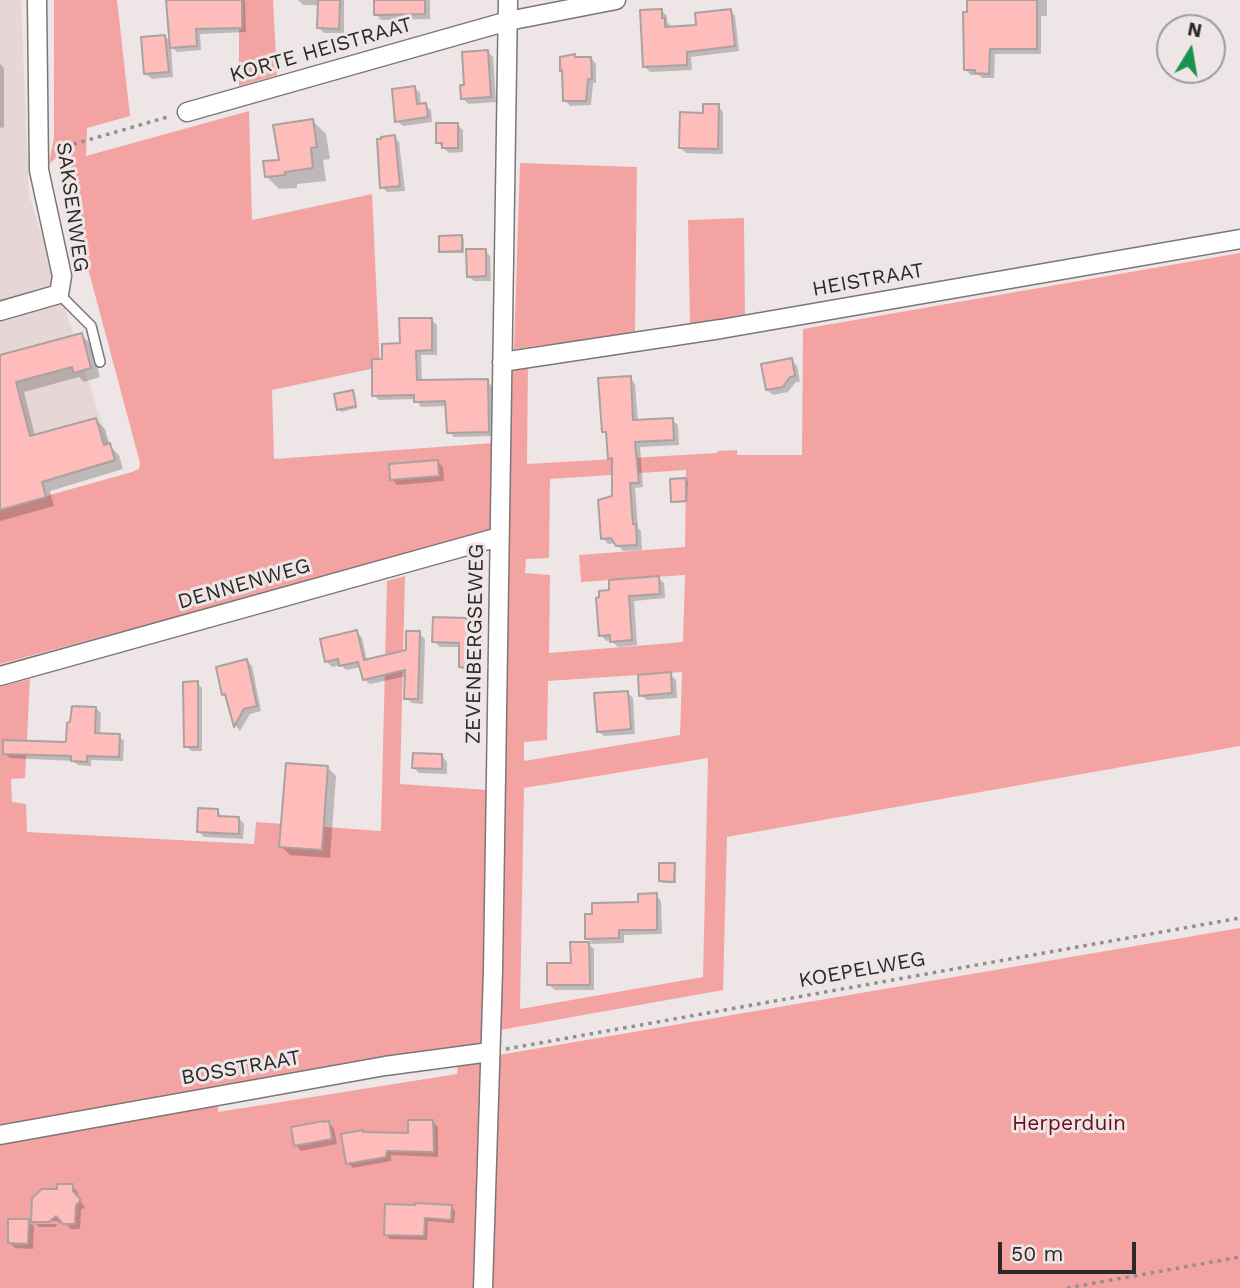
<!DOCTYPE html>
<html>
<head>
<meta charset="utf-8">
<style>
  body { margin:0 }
  #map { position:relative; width:1240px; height:1288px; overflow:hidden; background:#eee6e6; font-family:"Work Sans",sans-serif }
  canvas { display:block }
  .north { position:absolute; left:1156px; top:14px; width:70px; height:70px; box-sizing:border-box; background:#eee6e6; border:2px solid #a09a9a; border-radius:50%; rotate:11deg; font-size:19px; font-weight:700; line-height:28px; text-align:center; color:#2c2928 }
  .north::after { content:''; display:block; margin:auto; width:24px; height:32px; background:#1e924c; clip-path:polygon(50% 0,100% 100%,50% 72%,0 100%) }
  .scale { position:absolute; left:998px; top:1242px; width:138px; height:32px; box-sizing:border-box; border:4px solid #2c2928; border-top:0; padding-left:9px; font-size:21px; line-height:24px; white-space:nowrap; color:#2c2928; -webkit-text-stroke:5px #eee6e6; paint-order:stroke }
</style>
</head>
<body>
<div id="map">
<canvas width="1240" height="1288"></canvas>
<div class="north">N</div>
<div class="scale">50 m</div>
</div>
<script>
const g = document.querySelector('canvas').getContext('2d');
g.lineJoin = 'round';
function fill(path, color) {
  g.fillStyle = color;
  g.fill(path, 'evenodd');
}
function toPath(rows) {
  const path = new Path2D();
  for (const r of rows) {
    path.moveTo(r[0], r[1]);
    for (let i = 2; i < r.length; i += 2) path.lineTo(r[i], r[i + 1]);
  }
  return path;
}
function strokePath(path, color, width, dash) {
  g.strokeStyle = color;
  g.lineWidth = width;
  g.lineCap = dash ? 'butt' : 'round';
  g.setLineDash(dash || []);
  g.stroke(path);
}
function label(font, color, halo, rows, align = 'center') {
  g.font = font + ' "Work Sans",sans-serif';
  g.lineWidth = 6;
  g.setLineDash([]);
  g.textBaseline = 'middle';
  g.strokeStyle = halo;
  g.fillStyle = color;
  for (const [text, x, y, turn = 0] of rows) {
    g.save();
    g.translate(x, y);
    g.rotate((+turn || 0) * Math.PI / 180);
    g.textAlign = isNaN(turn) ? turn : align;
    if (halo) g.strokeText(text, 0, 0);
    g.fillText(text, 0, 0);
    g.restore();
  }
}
fill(toPath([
  [0,0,21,0,29,195,114,462,0,493]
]), '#e6d6d5');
fill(toPath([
  [54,0,117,0,130,116,87,128,86,156,249,111,252,220,372,194,380,367,272,390,274,459,493,443,492,531,0,664,0,509,132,472,139,469,140,463,58,156,49,164,54,137],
  [239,0,273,0,277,75,239,86],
  [520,163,637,167,635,333,514,349],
  [744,218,745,315,690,324,688,220],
  [1240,253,1240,746,727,837,723,990,500,1030,511,365,528,362,527,464,717,453,718,451,737,450,737,455,802,455,803,329],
  [686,470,685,547,579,555,581,582,685,575,683,642,549,653,550,575,525,573,526,559,549,558,550,479],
  [682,672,680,735,524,761,524,742,547,740,548,681],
  [708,758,703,977,520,1009,524,788],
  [405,576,400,784,488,790,482,1044,0,1126,0,687,30,679,25,778,11,779,12,802,26,804,27,832,254,844,256,822,381,831,387,581],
  [1240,928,1240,1288,0,1288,0,1144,218,1106,218,1112,457,1074,458,1065,481,1062,481,1071,499,1068,499,1055]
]), '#f3a4a2');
fill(toPath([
  [168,0,245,0,246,32,200,34,201,50,177,52,171,46,173,77,152,79,146,74,165,36,172,43],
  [298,0,344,0,344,33,324,33,319,28,319,5,303,5],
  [376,0,430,0,430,19,381,20,376,14],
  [968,0,1047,0,1047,16,1041,16,1041,54,995,54,994,78,982,78,979,75,971,75,965,69],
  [661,10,667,16,667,22,670,25,670,28,698,27,730,10,735,16,739,51,691,57,692,70,650,72,644,66],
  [488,52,493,57,496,102,468,104,463,98,466,86],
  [574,56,577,59,591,58,596,64,596,83,593,83,591,105,570,106,565,100,564,72,562,70],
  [0,64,4,68,4,127,0,128],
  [414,88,420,93,421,105,425,105,431,110,432,122,403,126,397,121],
  [718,106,723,112,723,154,686,153,681,148],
  [313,121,326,134,330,159,323,160,326,181,297,184,297,188,279,189,266,176,281,162],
  [457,125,463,130,463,152,449,153,438,143],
  [394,137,399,142,405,191,387,192,382,187],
  [461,237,464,239,464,253,443,253,440,251],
  [485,251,490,256,491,281,474,281,468,276],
  [431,319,437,325,437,355,421,355,422,381,487,381,492,386,494,436,454,437,449,432,447,406,421,407,416,399,379,400,374,395,384,361],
  [81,335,91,344,100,377,84,382,79,377,24,392,35,436,96,420,105,429,110,446,119,455,123,469,50,491,54,506,0,521,0,357],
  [791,360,797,366,800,382,796,382,788,392,773,395,767,390],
  [630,378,635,384,638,421,672,420,678,425,679,445,640,447,643,487,635,488,638,528,641,531,642,550,623,551,616,543,608,544,603,538,614,497,614,462,610,458,608,436,604,431],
  [352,392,354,394,357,408,341,412,339,409],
  [438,462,443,467,444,481,397,485,392,479],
  [686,480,688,482,687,502,675,503,673,501],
  [658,578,664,583,665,598,634,601,637,645,618,647,611,640,606,641,601,635,598,599],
  [466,619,469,623,477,623,483,629,482,645,480,644,479,673,466,672,460,667,461,647,440,647,434,641],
  [357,632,362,638,367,661,407,652,419,633,425,639,423,704,412,703,406,698,407,676,370,684,364,679,362,667,346,670,341,665,332,667,326,661],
  [247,661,252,666,261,711,250,714,240,731,236,726,228,698,223,694],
  [670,674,676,680,677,698,647,700,641,695],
  [197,683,202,688,202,751,191,751,186,746],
  [627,692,633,698,635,734,604,736,598,731],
  [96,708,101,713,100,735,119,736,124,741,123,761,91,760,91,766,78,765,73,761,10,758,5,753,68,744],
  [442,756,447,762,447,774,419,773,414,768],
  [328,768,336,776,330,858,290,855,281,846],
  [218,811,223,818,239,818,244,824,243,839,204,837,199,832],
  [674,865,676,867,676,883,663,883,660,881],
  [656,895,661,901,662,934,624,935,624,943,589,944,594,949,594,990,555,990,549,985,572,964,572,944,592,943,587,938],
  [433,1122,438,1127,438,1157,391,1155,391,1161,353,1168,348,1163,365,1134,410,1135],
  [329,1123,334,1129,337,1144,301,1151,296,1145],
  [72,1186,78,1192,77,1198,85,1207,81,1210,80,1229,71,1229,62,1220,58,1224,58,1221,36,1220,36,1224,58,1224,55,1227,39,1227,34,1222,33,1249,15,1248,10,1243,28,1221,33,1226,34,1199],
  [451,1206,455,1211,454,1223,428,1221,427,1240,390,1239,386,1235]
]), '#0003');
const building = toPath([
  [166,0,242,0,242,28,196,29,197,46,170,48,166,0],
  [318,0,340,0,339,29,317,28,318,0],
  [374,0,425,0,425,14,374,15,374,0],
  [967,0,1037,0,1037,49,990,49,989,74,975,73,975,70,964,70,963,12,967,12,967,0],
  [662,9,662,18,665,18,665,27,696,25,695,13,731,9,735,46,687,52,687,65,643,67,640,10,662,9],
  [165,35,169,72,144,74,141,37,165,35],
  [488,50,491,97,461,99,460,85,464,85,462,52,488,50],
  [575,54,575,57,591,57,592,79,588,79,586,101,563,101,562,70,560,71,560,57,575,54],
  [415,86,417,104,426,103,428,117,395,122,392,89,415,86],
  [703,104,719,104,718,149,679,148,680,112,703,113,703,104],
  [313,119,317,147,311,148,313,168,285,172,285,175,265,177,263,161,279,160,273,125,313,119],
  [436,123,458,123,458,148,442,148,442,143,436,143,436,123],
  [395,135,400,186,380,188,377,139,381,139,381,137,395,135],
  [462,235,462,251,439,252,439,236,462,235],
  [466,249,486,249,486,276,467,277,466,249],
  [399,318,432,318,432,350,416,351,417,380,488,379,489,432,447,433,445,401,414,402,414,395,372,396,372,359,382,359,382,344,400,343,399,318],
  [82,333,91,368,74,373,72,367,16,382,30,436,96,418,104,445,110,443,115,460,42,482,46,497,0,510,0,355,82,333],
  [792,358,795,376,790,377,783,387,766,390,761,364,792,358],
  [631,376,633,420,673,418,674,440,635,442,639,483,630,483,633,524,636,524,637,545,616,546,611,538,601,539,598,500,612,496,612,458,608,459,606,432,602,432,598,378,631,376],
  [353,390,356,406,337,410,334,394,353,390],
  [438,460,439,476,390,480,389,464,438,460],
  [686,478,686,501,671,502,670,479,686,478],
  [659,576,660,594,629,596,632,640,610,642,610,635,599,636,596,598,599,597,599,591,609,590,609,580,659,576],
  [433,617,467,618,467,621,478,621,477,640,475,640,474,668,459,667,459,643,432,642,433,617],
  [357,630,364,660,406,650,406,631,420,631,418,699,404,699,405,670,363,680,358,662,339,666,338,659,325,662,320,639,357,630],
  [247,659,257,706,244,709,234,727,225,694,222,695,216,667,247,659],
  [671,672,672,693,639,696,638,675,671,672],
  [198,681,198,747,184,747,183,682,198,681],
  [628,691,631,729,597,732,594,693,628,691],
  [72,706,96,707,95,733,120,734,119,757,87,756,87,762,71,761,71,756,3,754,3,740,66,742,67,723,70,722,72,706],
  [413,753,442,754,442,769,412,768,413,753],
  [286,763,328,766,322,850,279,847,286,763],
  [198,808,218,809,218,816,239,817,239,834,197,832,198,808],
  [659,863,675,863,674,882,659,881,659,863],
  [657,893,657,930,619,930,619,938,585,939,585,914,592,914,592,903,638,902,638,894,657,893],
  [570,942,589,942,590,985,547,985,547,963,571,963,570,942],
  [408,1120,433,1120,434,1152,387,1151,386,1157,346,1164,341,1134,363,1130,363,1132,408,1133,408,1120],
  [324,1121,324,1122,329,1121,332,1139,294,1146,291,1127,324,1121],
  [57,1184,73,1184,73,1191,81,1200,76,1205,75,1224,63,1224,56,1216,49,1222,31,1222,32,1198,42,1189,57,1189,57,1184],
  [415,1203,452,1205,451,1220,425,1218,424,1236,384,1235,385,1204,415,1205,415,1203],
  [8,1219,29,1219,28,1244,8,1243,8,1219]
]);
fill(building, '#febcba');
strokePath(building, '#a9a2a1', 2);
const service = toPath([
  [59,294,91,326,100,362]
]);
const minor = toPath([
  [187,112,508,21,616,0],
  [0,311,59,294,62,276,39,170,37,0],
  [502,362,721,329,1240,239],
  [0,676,499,537],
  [0,1135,385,1066,490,1052],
  [483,1288,493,971,508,0]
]);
strokePath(service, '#7d7676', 12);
strokePath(minor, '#7d7676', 21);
strokePath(toPath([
  [57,149,171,116],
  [506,1049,1240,918],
  [1067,1288,1240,1257]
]), '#948e8e', 3.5, [3.5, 5]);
strokePath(service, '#fff', 9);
strokePath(minor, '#fff', 18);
label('21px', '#2c2928', '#eee6e6', [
  ["KORTE HEISTRAAT",321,50,-16],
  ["SAKSENWEG",72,207,82],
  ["HEISTRAAT",868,280,-10],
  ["DENNENWEG",244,584,-16],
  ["ZEVENBERGSEWEG",475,644,-89],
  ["KOEPELWEG",862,970,-10],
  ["BOSSTRAAT",241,1068,-10]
]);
label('21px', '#690b19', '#eee6e6', [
  ["Herperduin",1069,1124]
]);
</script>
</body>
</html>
